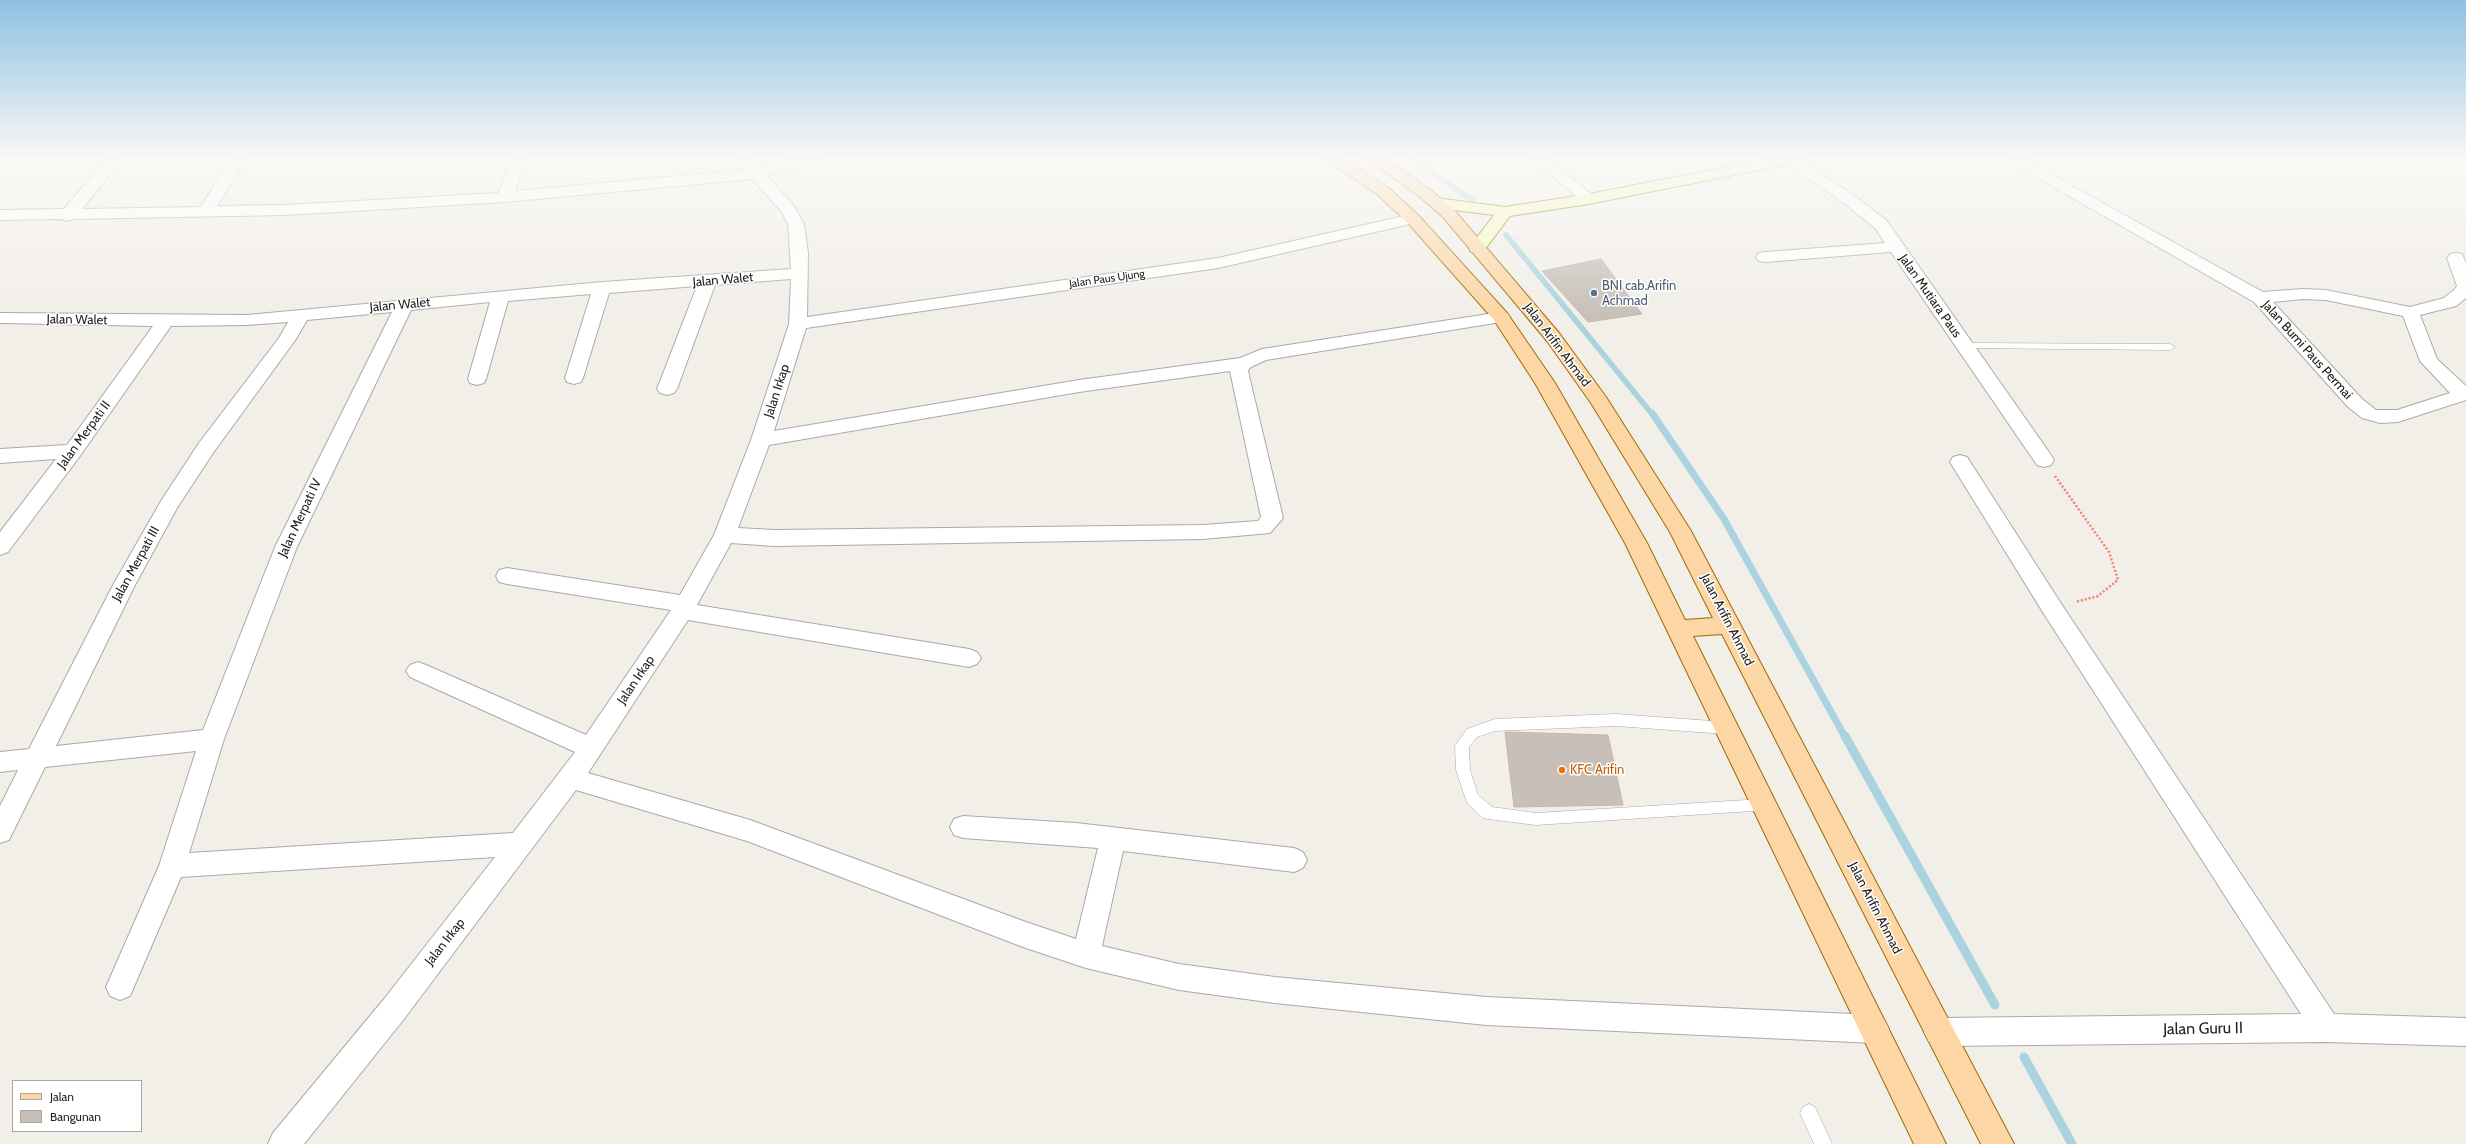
<!DOCTYPE html>
<html>
<head>
<meta charset="utf-8">
<style>
  body { margin:0 }
  #map { position:relative; width:2466px; height:1144px; overflow:hidden; background:#f2efe9; font-family:Cabin,sans-serif }
  canvas { display:block }
  .legend { position:absolute; left:12px; top:1080px; width:130px; height:52px; box-sizing:border-box; background:#fff; border:1px solid #a7a7a7; margin:0; padding:5px 7px; list-style:none; font-size:12px; color:#222 }
  .legend li { display:flex; align-items:center; gap:8px; height:20px }
  .legend b { width:20px; border:1px solid #a7a7a7 }
</style>
</head>
<body>
<div id="map">
<canvas width="2466" height="1144"></canvas>
<ul class="legend">
<li><b style="height:5px;background:#fcd6a4"></b>Jalan</li>
<li><b style="height:11px;background:#c7bfb8"></b>Bangunan</li>
</ul>
</div>
<script>
const g = document.querySelector('canvas').getContext('2d');
g.lineJoin = 'round';
function toPath(rows) {
  const path = new Path2D();
  for (const r of rows) {
    path.moveTo(r[0], r[1]);
    for (let i = 2; i < r.length; i += 2) path.lineTo(r[i], r[i + 1]);
  }
  return path;
}
function strokePath(path, color, width, dash) {
  g.strokeStyle = color;
  g.lineWidth = width;
  g.lineCap = dash ? 'butt' : 'round';
  g.setLineDash(dash || []);
  g.stroke(path);
}
function fill(path, color) {
  g.fillStyle = color;
  g.fill(path, 'evenodd');
}
function label(font, color, halo, rows, align = 'center') {
  g.font = font + ' Cabin,sans-serif';
  g.lineWidth = 3;
  g.setLineDash([]);
  g.textBaseline = 'middle';
  g.strokeStyle = halo;
  g.fillStyle = color;
  for (const [text, x, y, turn = 0] of rows) {
    g.save();
    g.translate(x, y);
    g.rotate((+turn || 0) * Math.PI / 180);
    g.textAlign = isNaN(turn) ? turn : align;
    if (halo) g.strokeText(text, 0, 0);
    g.fillText(text, 0, 0);
    g.restore();
  }
}
strokePath(toPath([
  [1409,157,1472,200],
  [1506,235,1652,414]
]), '#aad3df', 5.5);
strokePath(toPath([
  [1652,413,1724,519,1845,737]
]), '#aad3df', 7);
strokePath(toPath([
  [1845,736,1995,1005],
  [2024,1057,2072,1144]
]), '#aad3df', 9);
const building = toPath([
  [1601,259,1642,314,1588,322,1542,271,1601,259],
  [1505,732,1608,735,1623,805,1514,807,1505,732]
]);
fill(building, '#c7bfb8');
strokePath(building, '#c4b6ab', 1);
const service = toPath([
  [1966,343,2170,344,2175,347,2170,350,1962,348,1962,344,1966,343],
  [1616,714,1726,722,1731,724,1733,728,1731,732,1726,734,1616,726,1495,731,1477,737,1469,747,1470,770,1478,795,1492,807,1536,813,1763,799,1768,800,1771,805,1768,810,1536,825,1488,819,1483,818,1467,803,1456,770,1455,746,1467,729,1495,719,1616,714],
  [1809,1104,1815,1107,1832,1144,1814,1144,1800,1113,1803,1107,1809,1104]
]);
const minor = toPath([
  [108,157,124,157,82,209,201,207,231,157,247,157,217,206,286,205,499,193,511,157,527,157,515,191,745,170,733,157,749,157,760,168,798,157,822,157,819,160,767,176,794,206,804,224,808,253,807,317,1218,258,1413,214,1419,216,1421,219,1419,222,1218,268,806,328,774,431,1079,380,1240,358,1262,349,1501,312,1507,313,1510,317,1507,321,1501,322,1266,360,1251,367,1248,370,1250,380,1283,518,1270,533,1203,539,774,546,731,543,697,605,969,649,977,652,981,658,977,664,969,667,688,620,588,773,750,820,1023,921,1076,939,1098,848,963,838,954,835,950,827,954,819,963,816,1076,823,1294,848,1303,852,1307,860,1303,868,1294,872,1123,851,1102,946,1179,964,1275,977,1486,997,1874,1015,1884,1019,1889,1029,1884,1039,1874,1043,1486,1025,1275,1003,1179,990,1086,968,1023,947,747,841,576,790,404,1019,304,1144,268,1144,273,1133,384,999,495,857,181,877,130,996,120,1000,110,996,106,987,159,866,196,751,45,767,9,840,0,843,0,806,18,770,0,772,0,752,29,749,113,585,161,501,199,443,279,338,288,322,247,325,171,326,80,456,8,552,0,555,0,532,56,459,0,463,0,449,67,445,153,326,0,323,0,313,247,315,602,282,791,269,788,224,781,211,752,179,505,202,286,215,73,219,67,221,61,219,0,220,0,210,64,209,108,157],
  [791,279,789,324,751,440,714,535,680,595,507,568,499,570,496,576,499,582,507,584,671,610,586,735,426,665,418,662,410,665,406,671,410,677,575,752,513,833,189,853,224,739,297,547,411,310,490,302,468,379,470,383,477,385,484,383,486,379,508,301,591,294,565,378,567,382,574,384,581,382,583,378,609,293,697,286,657,389,660,393,667,395,674,393,677,389,715,285,791,279],
  [392,312,275,547,203,730,56,746,135,585,177,508,213,453,296,339,307,320,392,312],
  [1230,371,1261,517,1258,521,1203,525,774,530,738,528,769,445,1079,392,1230,371],
  [1529,157,1546,157,1597,199,1589,204,1583,202,1529,157],
  [1783,157,1796,157,1856,197,1887,221,2051,455,2054,460,2051,465,2044,467,2037,465,1891,252,1765,262,1759,261,1756,257,1759,253,1765,252,1885,243,1875,228,1844,203,1784,162,1781,159,1783,157],
  [2001,157,2020,157,2263,292,2303,289,2326,290,2410,307,2444,298,2454,290,2457,286,2447,258,2450,254,2456,253,2462,254,2466,263,2466,298,2456,306,2420,315,2437,359,2466,386,2466,400,2398,422,2380,423,2362,418,2348,407,2254,302,2001,157],
  [2303,299,2326,300,2403,316,2420,361,2450,393,2397,410,2376,410,2362,399,2273,302,2303,299],
  [1960,455,1967,457,2060,602,2334,1014,2466,1018,2466,1046,2326,1042,1939,1046,1929,1042,1924,1032,1929,1022,1939,1018,2301,1014,2044,614,1950,462,1953,457,1960,455]
]);
const secondary = toPath([
  [1777,157,1807,157,1799,162,1589,204,1510,216,1483,252,1477,253,1471,252,1469,248,1494,215,1436,208,1428,203,1436,198,1505,207,1589,194,1777,157]
]);
const primary = toPath([
  [1322,157,1340,157,1390,189,1419,216,1507,313,1555,383,1647,543,1685,620,1713,618,1670,532,1591,403,1547,341,1443,217,1420,197,1364,157,1382,157,1432,191,1455,211,1559,333,1606,397,1691,531,2014,1144,1981,1144,1722,634,1693,636,1946,1144,1914,1144,1625,543,1535,383,1494,320,1407,222,1378,195,1322,157]
]);
strokePath(service, '#a9a9a9', 1);
strokePath(minor, '#a9a9a9', 2);
strokePath(secondary, '#707d05', 2);
strokePath(primary, '#a06b00', 2);
strokePath(toPath([
  [2055,476,2109,552,2118,580,2098,596,2075,602]
]), '#fa8072', 2.5, [2, 2]);
fill(service, '#fff');
fill(minor, '#fff');
fill(secondary, '#f7fabf');
fill(primary, '#fcd6a4');
const sky = g.createLinearGradient(0, 0, 0, 317);
sky.addColorStop(0, '#8fc0e4');
sky.addColorStop(0.5, '#f9f8f5');
sky.addColorStop(1, '#f9f8f500');
g.fillStyle = sky;
g.fillRect(0, 0, 2466, 317);
for (const [x, y, r, color] of [
  [1594,293,4,"#5c6f8a"],
  [1562,770,4,"#e8710a"]
]) {
  const dot = new Path2D();
  dot.arc(x, y, r, 0, 2 * Math.PI);
  g.fillStyle = color;
  g.fill(dot);
  strokePath(dot, '#fff', 1.5);
}
label('11px', '#222', '#fff', [
  ["Jalan Paus Ujung",1107,279,-8]
]);
label('13px', '#222', '#fff', [
  ["Jalan Walet",723,280,-5],
  ["Jalan Mutiara Paus",1930,296,55],
  ["Jalan Walet",400,305,-5],
  ["Jalan Walet",77,320,1],
  ["Jalan Arifin Ahmad",1557,345,53],
  ["Jalan Bumi Paus Permai",2307,350,48],
  ["Jalan Irkap",777,391,-72],
  ["Jalan Merpati II",84,435,-54],
  ["Jalan Merpati IV",300,518,-65],
  ["Jalan Merpati III",136,564,-61],
  ["Jalan Arifin Ahmad",1727,620,63],
  ["Jalan Irkap",636,680,-56],
  ["Jalan Arifin Ahmad",1875,908,63],
  ["Jalan Irkap",445,942,-52]
]);
label('13px', '#4e5e75', '#fff', [
  ["BNI cab.Arifin",1602,286],
  ["Achmad",1602,301]
], 'left');
label('13px', '#c56008', '#fff', [
  ["KFC Arifin",1570,770]
], 'left');
label('16px', '#222', '#fff', [
  ["Jalan Guru II",2203,1029,-1]
]);
</script>
</body>
</html>
